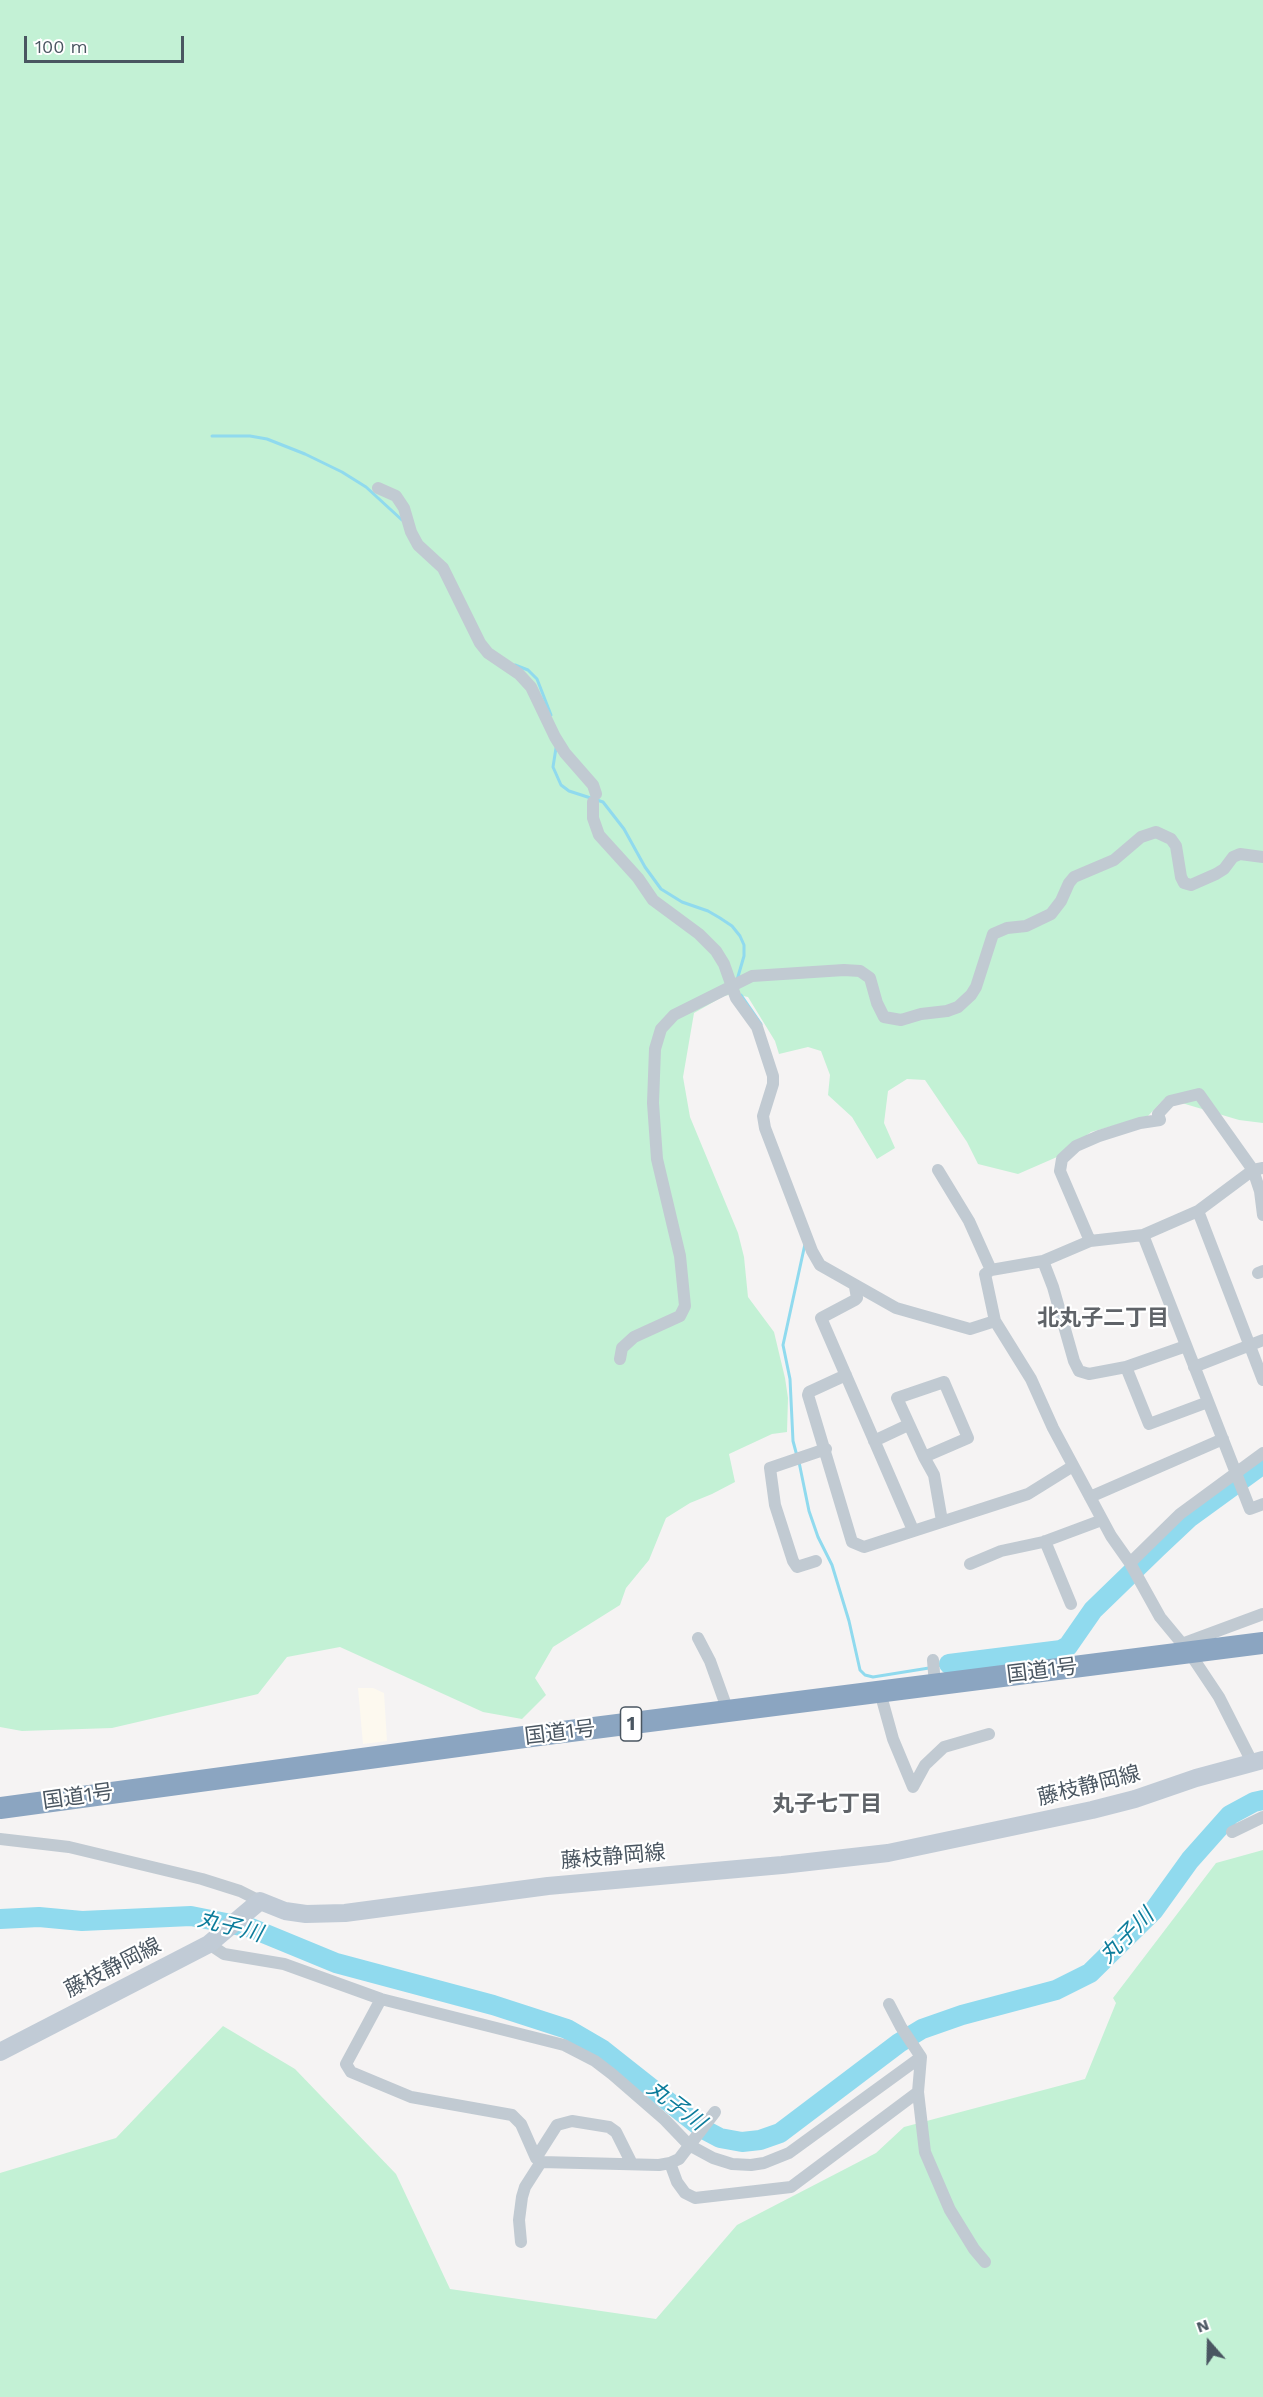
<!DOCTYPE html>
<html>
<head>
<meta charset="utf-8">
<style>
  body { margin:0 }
  #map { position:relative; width:1263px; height:2397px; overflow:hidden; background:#f5f3f3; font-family:"Work Sans",sans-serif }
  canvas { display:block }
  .north { position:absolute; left:1179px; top:2313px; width:60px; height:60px; -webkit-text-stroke:4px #fff; paint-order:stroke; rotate:340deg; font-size:16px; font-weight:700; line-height:24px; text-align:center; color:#4a5661 }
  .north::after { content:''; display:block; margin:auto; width:21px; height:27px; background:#4a5661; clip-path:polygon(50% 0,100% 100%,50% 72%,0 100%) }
  .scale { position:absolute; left:24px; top:36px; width:160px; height:27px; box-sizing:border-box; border:3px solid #4a5661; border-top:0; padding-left:8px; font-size:18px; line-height:21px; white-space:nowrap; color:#4a5661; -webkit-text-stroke:4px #fff; paint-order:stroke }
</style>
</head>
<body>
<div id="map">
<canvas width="1263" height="2397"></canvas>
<div class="north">N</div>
<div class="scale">100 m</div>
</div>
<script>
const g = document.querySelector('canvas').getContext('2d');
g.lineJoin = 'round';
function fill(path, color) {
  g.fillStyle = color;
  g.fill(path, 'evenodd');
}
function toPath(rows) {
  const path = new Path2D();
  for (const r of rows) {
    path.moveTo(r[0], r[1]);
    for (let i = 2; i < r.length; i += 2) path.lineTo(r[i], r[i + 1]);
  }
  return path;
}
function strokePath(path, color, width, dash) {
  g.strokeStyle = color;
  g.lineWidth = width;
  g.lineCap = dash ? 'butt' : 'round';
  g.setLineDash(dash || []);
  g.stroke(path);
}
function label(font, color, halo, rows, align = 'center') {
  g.font = font + ' "Work Sans","Noto Sans JP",sans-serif';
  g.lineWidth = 4.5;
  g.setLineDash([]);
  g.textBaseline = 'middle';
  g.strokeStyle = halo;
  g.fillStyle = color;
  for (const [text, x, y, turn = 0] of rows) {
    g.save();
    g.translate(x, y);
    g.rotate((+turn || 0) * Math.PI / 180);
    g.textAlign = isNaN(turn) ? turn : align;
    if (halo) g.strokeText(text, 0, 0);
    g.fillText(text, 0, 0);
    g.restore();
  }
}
fill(toPath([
  [358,1688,373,1688,384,1693,387,1741,363,1744]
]), '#fdf9ef');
fill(toPath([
  [0,0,1263,0,1263,1123,1239,1120,1165,1098,1148,1116,1091,1132,1057,1157,1018,1174,978,1164,967,1142,925,1080,907,1079,888,1091,884,1123,895,1148,877,1159,852,1117,828,1095,830,1075,821,1051,808,1047,779,1054,775,1041,748,997,734,994,724,996,694,1013,683,1077,690,1117,738,1233,744,1257,748,1297,774,1332,785,1378,788,1398,787,1432,772,1434,729,1454,735,1482,712,1494,690,1503,666,1518,649,1560,626,1588,620,1605,553,1647,535,1678,546,1695,522,1719,483,1712,340,1647,287,1657,258,1694,112,1728,22,1731,0,1727],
  [1263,1850,1263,2397,0,2397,0,2173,116,2138,223,2026,295,2069,396,2174,450,2289,656,2319,737,2225,876,2153,904,2127,1085,2079,1116,2003,1113,1998,1216,1863]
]), '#c3f1d5');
strokePath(toPath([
  [212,436,250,436,267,439,305,454,342,472,366,487,402,520],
  [515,665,528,670,537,679,551,715],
  [556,748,553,767,561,785,569,791,603,802,624,829,645,867,661,889,682,902,708,911,720,918,732,926,740,936,744,945,744,956,737,980],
  [741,995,761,1024],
  [797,1456,793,1441,790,1379,783,1345,805,1244],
  [799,1462,809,1511,818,1537,832,1565,849,1621,860,1670,865,1675,873,1677,929,1668],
  [936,1666,949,1664]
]), '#90daee', 3);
strokePath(toPath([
  [949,1664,1061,1650,1068,1646,1093,1610,1157,1548,1189,1518,1263,1464],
  [0,1919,39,1917,82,1921,191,1916,251,1928,336,1963,493,2005,567,2029,603,2050,703,2129,720,2138,742,2142,760,2140,780,2133,899,2043,922,2029,962,2015,1056,1990,1090,1973,1154,1910,1190,1860,1230,1815,1254,1802,1263,1800]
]), '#90daee', 20);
strokePath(toPath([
  [378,488,396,496,404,508,411,532,418,545,443,568,480,643,488,653,519,674,531,687,555,737,565,753,593,785,596,794],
  [593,802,593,818,599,835,638,878,653,900,699,934,716,951,724,964,736,998,757,1027,773,1076,773,1084,763,1116,765,1128,812,1251,820,1265,896,1308,970,1329,995,1321],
  [938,1170,969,1221,991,1270],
  [1198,1211,1263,1380],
  [1143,1235,1250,1509,1263,1504],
  [1090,1241,1060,1171,1062,1159,1076,1146,1099,1136,1140,1123,1160,1120,1158,1114,1170,1101,1199,1094,1253,1170,1260,1191,1263,1215],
  [1043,1261,1053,1287,1074,1361,1079,1371,1089,1374,1126,1367,1186,1346],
  [1258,1273,1263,1271],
  [855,1287,857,1298,855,1300,821,1318,913,1530],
  [620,1359,622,1348,634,1337,680,1316,685,1306,680,1256,657,1159,653,1103,655,1049,661,1029,674,1015,752,976,844,970,860,971,870,978,877,1003,884,1017,901,1020,921,1014,947,1011,958,1007,971,995,976,987,993,934,1007,928,1026,926,1051,914,1061,901,1069,883,1074,877,1114,860,1141,837,1156,832,1171,839,1176,846,1181,877,1184,883,1191,885,1216,874,1224,869,1233,857,1240,854,1263,857],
  [1126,1367,1149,1424,1208,1402],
  [1194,1367,1263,1340],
  [846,1375,809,1392,808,1395,852,1542,864,1547,1028,1494,1073,1466],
  [944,1382,968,1438,924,1457,897,1398,944,1382],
  [874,1441,908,1425],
  [924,1457,934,1475,942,1521],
  [1090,1497,1223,1439],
  [1045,1541,1071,1604],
  [816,1561,797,1567,793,1561,775,1505,770,1468,826,1449],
  [1130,1563,1180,1514,1263,1453],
  [970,1564,1001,1551,1043,1542,1102,1520],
  [698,1638,710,1661,728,1711],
  [1182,1644,1263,1614],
  [933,1660,935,1685],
  [880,1692,893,1739,913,1787,925,1765,944,1747,989,1734],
  [1252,1762,1219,1697,1189,1652,1160,1617,1130,1563,1111,1536,1053,1428,1031,1379,995,1321,985,1274,991,1270,1043,1261,1090,1241,1143,1235,1198,1211,1253,1170,1263,1168],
  [1232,1832,1263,1817],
  [0,1839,69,1847,202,1879,240,1891,260,1901],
  [209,1944,224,1954,284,1964,381,1999,564,2045,595,2061,612,2074,665,2120,689,2145,713,2158,732,2164,751,2165,764,2163,789,2153,921,2057],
  [381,1999,346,2064,351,2072,411,2097,512,2115,521,2124,536,2158,541,2162,659,2165,670,2163,679,2159,715,2112],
  [889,2004,901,2027,921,2057,918,2092,925,2152,950,2210,974,2249,985,2262],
  [536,2158,557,2125,572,2121,609,2127,616,2132,632,2164],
  [670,2163,677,2182,685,2193,695,2198,791,2187,918,2092],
  [521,2242,519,2220,522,2197,525,2187,541,2162]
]), '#c1cad2', 12);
strokePath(toPath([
  [0,2052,209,1944,260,1901,285,1911,306,1914,345,1913,548,1886,782,1865,888,1853,1092,1810,1135,1799,1196,1778,1263,1760]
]), '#c1cbd6', 18);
strokePath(toPath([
  [0,1808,539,1735,1263,1643]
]), '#8ba5c1', 22);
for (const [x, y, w] of [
  [631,1724,21]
]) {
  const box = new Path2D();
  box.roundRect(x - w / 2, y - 17, w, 34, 4.5);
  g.fillStyle = '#fff';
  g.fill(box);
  strokePath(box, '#4a5661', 1.5);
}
label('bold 20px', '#4a5661', null, [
  ["1",631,1724]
]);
label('21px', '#4a5661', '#fff', [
  ["国道1号",1042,1671,-7],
  ["国道1号",560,1733,-7],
  ["藤枝静岡線",1089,1786,-14],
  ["国道1号",78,1797,-8],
  ["藤枝静岡線",613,1857,-5],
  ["藤枝静岡線",113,1968,-27]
]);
label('bold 22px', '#5f6368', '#fff', [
  ["北丸子二丁目",1103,1319],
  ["丸子七丁目",827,1805]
]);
label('italic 22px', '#0c7c9b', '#fff', [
  ["丸子川",230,1927,14],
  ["丸子川",1127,1936,-45],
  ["丸子川",676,2106,37]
]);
</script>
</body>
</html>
